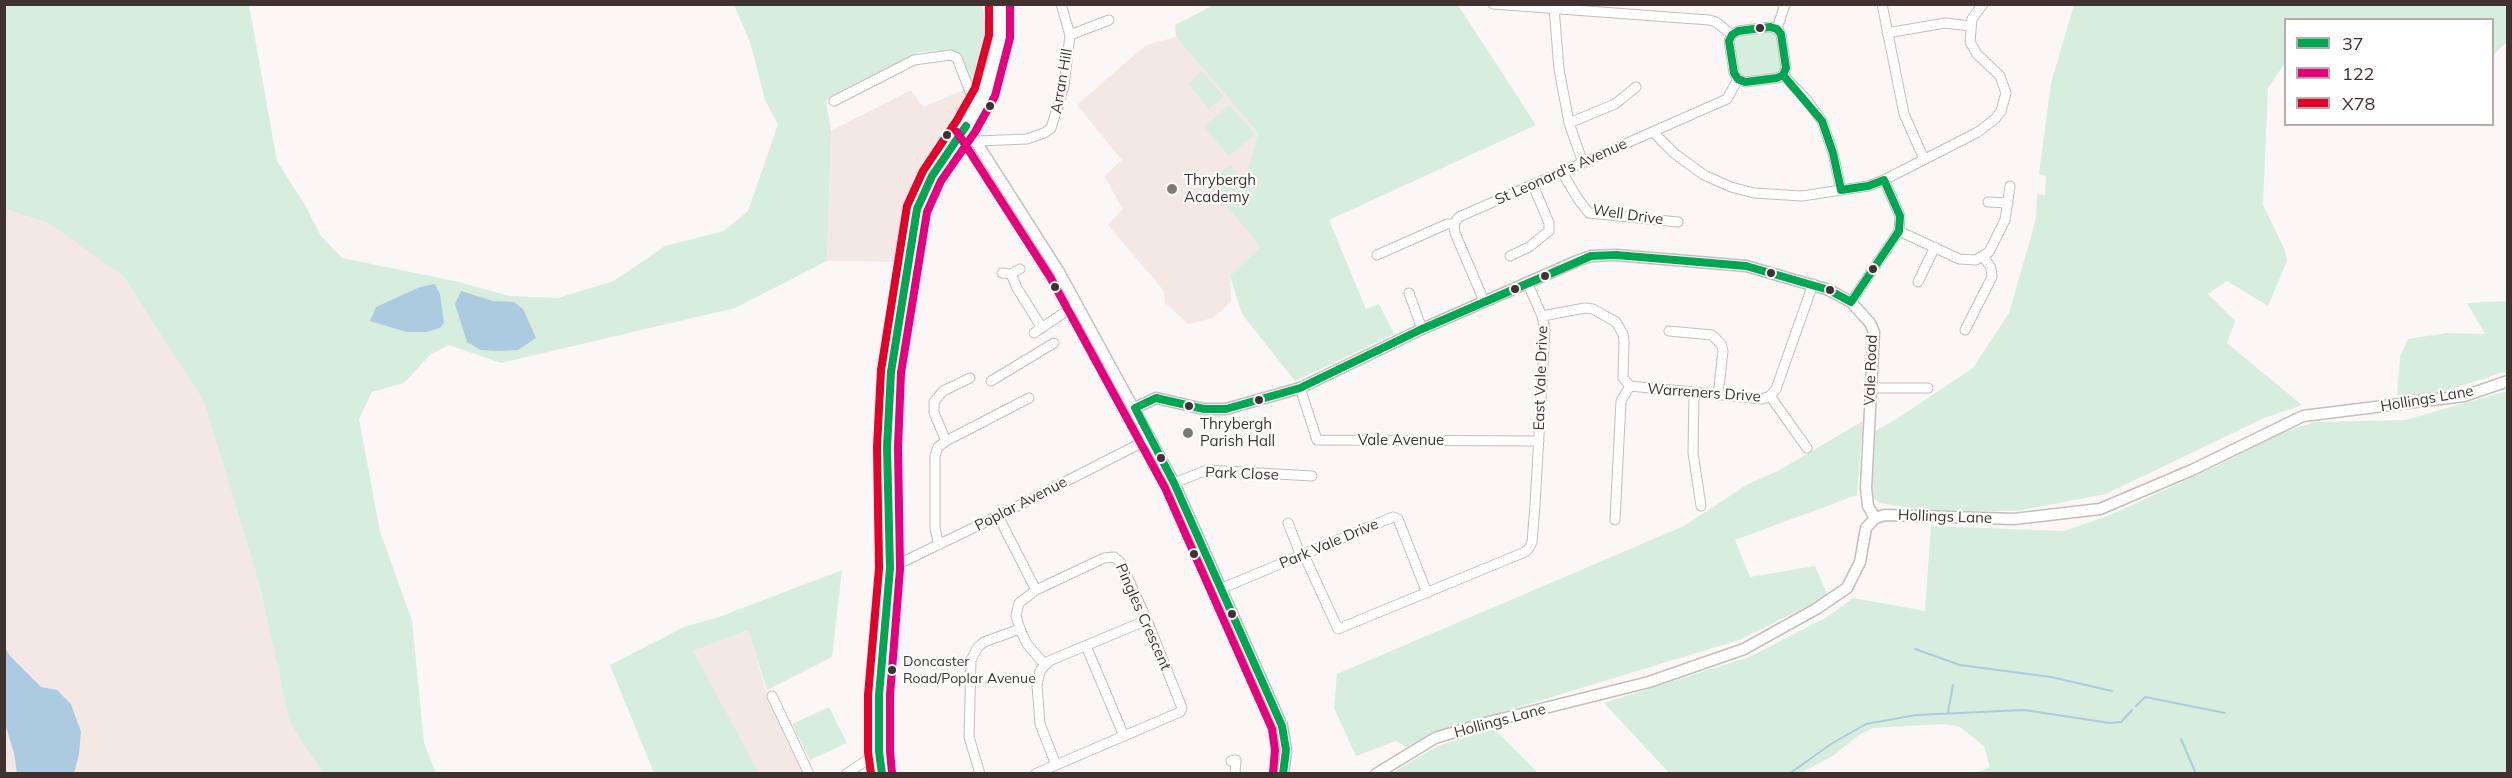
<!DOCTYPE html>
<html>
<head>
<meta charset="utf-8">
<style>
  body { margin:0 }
  #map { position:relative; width:2512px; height:778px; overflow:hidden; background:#fbf7f6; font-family:Mulish,sans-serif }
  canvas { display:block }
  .frame { position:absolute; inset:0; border:6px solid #40332f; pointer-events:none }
  .legend { position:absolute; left:2284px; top:18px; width:210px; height:108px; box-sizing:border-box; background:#fff; border:2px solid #b3adac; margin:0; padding:8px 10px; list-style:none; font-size:18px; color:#40332f }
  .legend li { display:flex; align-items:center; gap:12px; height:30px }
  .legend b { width:30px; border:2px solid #b3adac }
</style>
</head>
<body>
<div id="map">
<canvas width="2512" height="778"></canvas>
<div class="frame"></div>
<ul class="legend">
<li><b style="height:8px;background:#00a651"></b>37</li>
<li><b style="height:8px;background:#e5007d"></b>122</li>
<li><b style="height:8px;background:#e4002b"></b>X78</li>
</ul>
</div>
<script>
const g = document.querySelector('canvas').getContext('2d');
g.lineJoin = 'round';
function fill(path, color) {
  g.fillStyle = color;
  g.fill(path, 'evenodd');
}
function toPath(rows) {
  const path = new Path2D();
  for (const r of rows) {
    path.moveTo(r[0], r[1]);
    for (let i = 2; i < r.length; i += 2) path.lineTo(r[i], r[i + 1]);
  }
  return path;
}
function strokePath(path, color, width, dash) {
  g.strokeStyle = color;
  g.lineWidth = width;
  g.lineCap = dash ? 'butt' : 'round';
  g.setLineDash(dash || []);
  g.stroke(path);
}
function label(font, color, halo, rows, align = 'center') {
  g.font = font + ' Mulish,sans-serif';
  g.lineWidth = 4.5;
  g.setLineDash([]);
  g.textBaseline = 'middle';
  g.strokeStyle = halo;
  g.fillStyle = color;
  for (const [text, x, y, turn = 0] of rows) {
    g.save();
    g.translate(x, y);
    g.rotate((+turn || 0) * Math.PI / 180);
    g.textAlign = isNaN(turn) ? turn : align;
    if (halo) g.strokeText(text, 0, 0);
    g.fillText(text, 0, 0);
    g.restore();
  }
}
fill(toPath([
  [1176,37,1258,133,1245,179,1262,247,1230,276,1231,302,1213,318,1188,324,1165,303,1164,291,1108,225,1123,209,1104,176,1122,160,1077,105,1146,45],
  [973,86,971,105,958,129,914,197,906,262,827,261,831,131,911,90,923,107],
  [5,209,48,223,124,277,204,402,259,583,290,724,323,773,5,774],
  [748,630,766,691,807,773,759,773,692,651]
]), '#f4e8e5');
fill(toPath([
  [5,5,249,5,277,161,306,207,321,236,342,258,459,282,509,296,558,298,614,281,665,246,724,231,748,211,778,124,765,100,750,42,734,5,983,5,987,51,973,86,956,51,919,52,826,101,831,131,827,261,735,308,501,363,449,345,431,354,404,383,372,392,359,419,380,532,412,620,424,743,436,773,323,773,290,724,259,583,204,402,124,277,48,223,5,209],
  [1214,5,1458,5,1536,125,1329,220,1366,309,1379,304,1394,334,1295,381,1242,314,1230,276,1261,247,1221,199,1245,179,1258,133,1176,37,1175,25],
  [2074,5,2507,5,2507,42,2493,55,2492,20,2286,20,2285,63,2268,88,2263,205,2285,250,2287,261,2268,306,2227,281,2208,294,2235,321,2227,343,2302,405,2262,419,2106,494,2017,511,1931,511,1879,503,1870,494,1873,432,1895,420,1973,368,2009,313,2036,219,2037,194,2045,195,2046,176,2039,174,2051,83],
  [1769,32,1775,34,1777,38,1781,68,1776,73,1744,77,1738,72,1734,42,1740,36],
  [1202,71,1224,96,1209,109,1188,84],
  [1229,105,1255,134,1229,156,1204,127],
  [1230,165,1243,179,1221,198,1208,184],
  [2507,301,2507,371,2436,394,2397,396,2400,357,2408,339,2447,333,2485,334,2467,303],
  [2507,391,2507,773,1976,773,1990,767,1984,746,1960,727,1945,724,1873,728,1859,735,1834,755,1801,773,1669,773,1604,703,1749,657,1827,617,1853,598,1925,611,1931,526,2064,531,2108,516,2219,465,2284,431,2316,422,2405,420],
  [1863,421,1857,495,1735,540,1750,577,1815,566,1828,596,1739,640,1430,734,1407,747,1396,741,1356,756,1334,708,1337,674,1684,526,1748,484,1778,471],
  [842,570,832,657,767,690,748,630,693,651,759,773,654,773,610,665,684,627,719,617],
  [829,707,847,743,810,760,792,724],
  [1491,730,1495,730,1538,773,1392,773,1440,745]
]), '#d7edde');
fill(toPath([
  [435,284,440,294,444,323,440,328,426,332,407,332,370,321,376,307,420,287],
  [461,291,493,301,514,302,523,309,536,338,518,350,499,351,481,350,467,342,455,304],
  [4,646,10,656,41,687,57,690,71,704,81,732,79,754,74,773,17,773,14,753,5,724]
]), '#accbe0');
strokePath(toPath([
  [1915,649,1960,665,2051,677,2112,691],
  [2136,706,2145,697,2225,713],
  [1948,712,1953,685],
  [2181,739,2196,774],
  [1789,774,1831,744,1866,724,1916,715,2024,710,2110,723,2121,722,2132,710]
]), '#accbe0', 2);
const minor = toPath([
  [1061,4,1070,35],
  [1493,4,1709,20,1716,22,1732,35],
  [1882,4,1904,114,1924,159],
  [1554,8,1559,69,1569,123,1583,163],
  [1777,29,1770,27,1738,31,1732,35,1729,41,1734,73,1738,79,1745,82,1777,78,1783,75,1806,99,1822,121,1833,153,1841,190],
  [1777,29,1781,34,1786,68,1783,75],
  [1777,29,1785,4],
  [1887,33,1945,23,1970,26],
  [834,101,914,60,951,55,957,58,972,97],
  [1569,123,1615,104,1636,87],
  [1653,132,1675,154,1704,175,1731,187,1754,193,1802,196,1868,186,1884,180,1978,132,1995,119,2001,111,2006,93,2000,76,1977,54,1970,42,1972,19,1983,4],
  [977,141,1027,139,1044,133,1051,128,1064,86,1070,35,1109,20],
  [1562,172,1578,199,1589,213,1678,222],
  [1988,202,2008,203],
  [1454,224,1455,233,1484,301],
  [1899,231,1959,259,1976,260,1989,252,2005,220,2010,186],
  [1377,255,1447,224,1454,224,1459,217,1727,99,1738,79],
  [1510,256,1529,247,1549,231,1549,223,1533,185],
  [1002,273,1011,274,1020,269],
  [1011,274,1017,288,1042,328],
  [1918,282,1935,247],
  [1409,293,1422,329],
  [1851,302,1899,231,1900,216,1884,180],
  [1542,316,1585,308,1593,309,1616,322,1623,334,1624,342,1623,378,1630,386,1762,399,1770,396,1776,389,1813,284],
  [1965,330,1992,277,1991,268,1984,257],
  [1669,331,1712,335,1721,344,1723,351,1718,395],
  [1034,333,1077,304],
  [991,381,1054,343],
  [1300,388,1317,440,1539,441],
  [1871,388,1928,388],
  [1694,393,1693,453,1701,506],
  [1770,396,1807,448],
  [946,441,934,413,934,402,943,391,970,378],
  [1174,483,1207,470,1312,476],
  [998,516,1036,590],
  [1615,520,1621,401,1630,386],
  [1288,523,1301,556],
  [939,545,935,528,935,456,938,447,946,441,1029,398],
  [1304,555,1338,629,1525,552,1529,548,1532,542,1535,505,1545,330,1542,316,1527,282],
  [890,568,998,516,1151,438],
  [1220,589,1393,517,1398,519,1427,593],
  [1086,646,1124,736],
  [772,696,809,774],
  [1231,761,1236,760,1235,774],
  [1056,765,1040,724,1037,685,1040,671,1049,661,1147,620],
  [846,774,879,752],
  [980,774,969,737,971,660,978,647,984,642,1020,629],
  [1035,774,1180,712,1182,708,1147,620,1121,563,1114,557,1104,558,1036,590,1019,603,1016,616,1020,629,1027,644,1045,665]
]);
const tertiary = toPath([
  [966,126,1059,272,1174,483,1282,726,1286,750,1283,774],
  [1135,408,1156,398,1204,409,1226,409,1300,388,1422,329,1577,261,1591,256,1616,255,1746,266,1829,290,1851,302,1870,323,1874,332,1866,488,1868,506,1875,518],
  [1376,774,1435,738,1489,722,1649,682,1744,649,1816,609,1847,588,1860,562,1866,528,1875,518,1885,515,2014,519,2100,509,2192,470,2303,416,2464,396,2508,381]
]);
const primary = toPath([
  [882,774,879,752,879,695,890,568,887,447,891,372,917,209,932,176,966,126,985,92,996,57,1000,36,999,4]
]);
strokePath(minor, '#c5bebc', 11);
strokePath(tertiary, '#c5bebc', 13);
strokePath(primary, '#c5bebc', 16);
strokePath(minor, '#fefefe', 9);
strokePath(tertiary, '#fefefe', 10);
strokePath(primary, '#fefefe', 14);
strokePath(toPath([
  [1770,27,1777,29,1781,34,1786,68,1783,75,1777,78,1745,82,1738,79,1734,73,1729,41,1732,35,1738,31,1770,27],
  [882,774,879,752,879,695,890,568,887,447,891,372,917,209,932,176,966,126],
  [1283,774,1286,750,1282,726,1174,483,1135,408,1156,398,1204,409,1226,409,1300,388,1422,329,1591,256,1616,255,1746,266,1829,290,1851,302,1899,231,1900,216,1884,180,1868,186,1841,190,1833,153,1822,121,1783,75]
]), '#00a651', 8);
strokePath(toPath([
  [957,132,1050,277,1165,488,1272,729,1275,750,1273,773],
  [892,773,890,751,890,695,900,569,898,447,901,373,927,212,941,181,975,132,995,96,1010,38,1010,4]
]), '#e5007d', 8);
strokePath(toPath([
  [871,774,868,752,868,695,879,568,877,447,881,370,907,206,923,171,957,120,975,88,989,35,989,4]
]), '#e4002b', 8);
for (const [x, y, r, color] of [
  [1760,28,5,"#40332f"],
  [990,106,5,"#40332f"],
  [947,135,5,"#40332f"],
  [1172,189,6,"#817875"],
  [1873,269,5,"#40332f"],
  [1771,273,5,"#40332f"],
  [1545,276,5,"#40332f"],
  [1055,287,5,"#40332f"],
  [1515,289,5,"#40332f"],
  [1830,290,5,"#40332f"],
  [1259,400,5,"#40332f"],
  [1189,406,5,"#40332f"],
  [1188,433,6,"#817875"],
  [1161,458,5,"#40332f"],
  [1194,554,5,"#40332f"],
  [1232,614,5,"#40332f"],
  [892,670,5,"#40332f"]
]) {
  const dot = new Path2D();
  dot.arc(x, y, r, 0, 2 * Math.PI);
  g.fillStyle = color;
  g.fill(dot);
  strokePath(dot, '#fff', 2);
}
label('14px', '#40332f', '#fff', [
  ["Doncaster",903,662],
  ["Road/Poplar Avenue",903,679]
], 'left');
label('15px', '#40332f', '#fff', [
  ["Arran Hill",1062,81,-80],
  ["St Leonard's Avenue",1561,172,-24],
  ["Well Drive",1628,215,8],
  ["Vale Road",1871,370,-88],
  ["East Vale Drive",1541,378,-88],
  ["Warreners Drive",1704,393,4],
  ["Hollings Lane",2427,399,-10],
  ["Vale Avenue",1401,440],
  ["Park Close",1242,474,2],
  ["Poplar Avenue",1021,504,-27],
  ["Hollings Lane",1945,517,2],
  ["Park Vale Drive",1329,544,-23],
  ["Pingles Crescent",1143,617,66],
  ["Hollings Lane",1500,721,-15]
]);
label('15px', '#40332f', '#fff', [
  ["Thrybergh",1184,180],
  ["Academy",1184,197],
  ["Thrybergh",1200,424],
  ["Parish Hall",1200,441]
], 'left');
</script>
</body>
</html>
